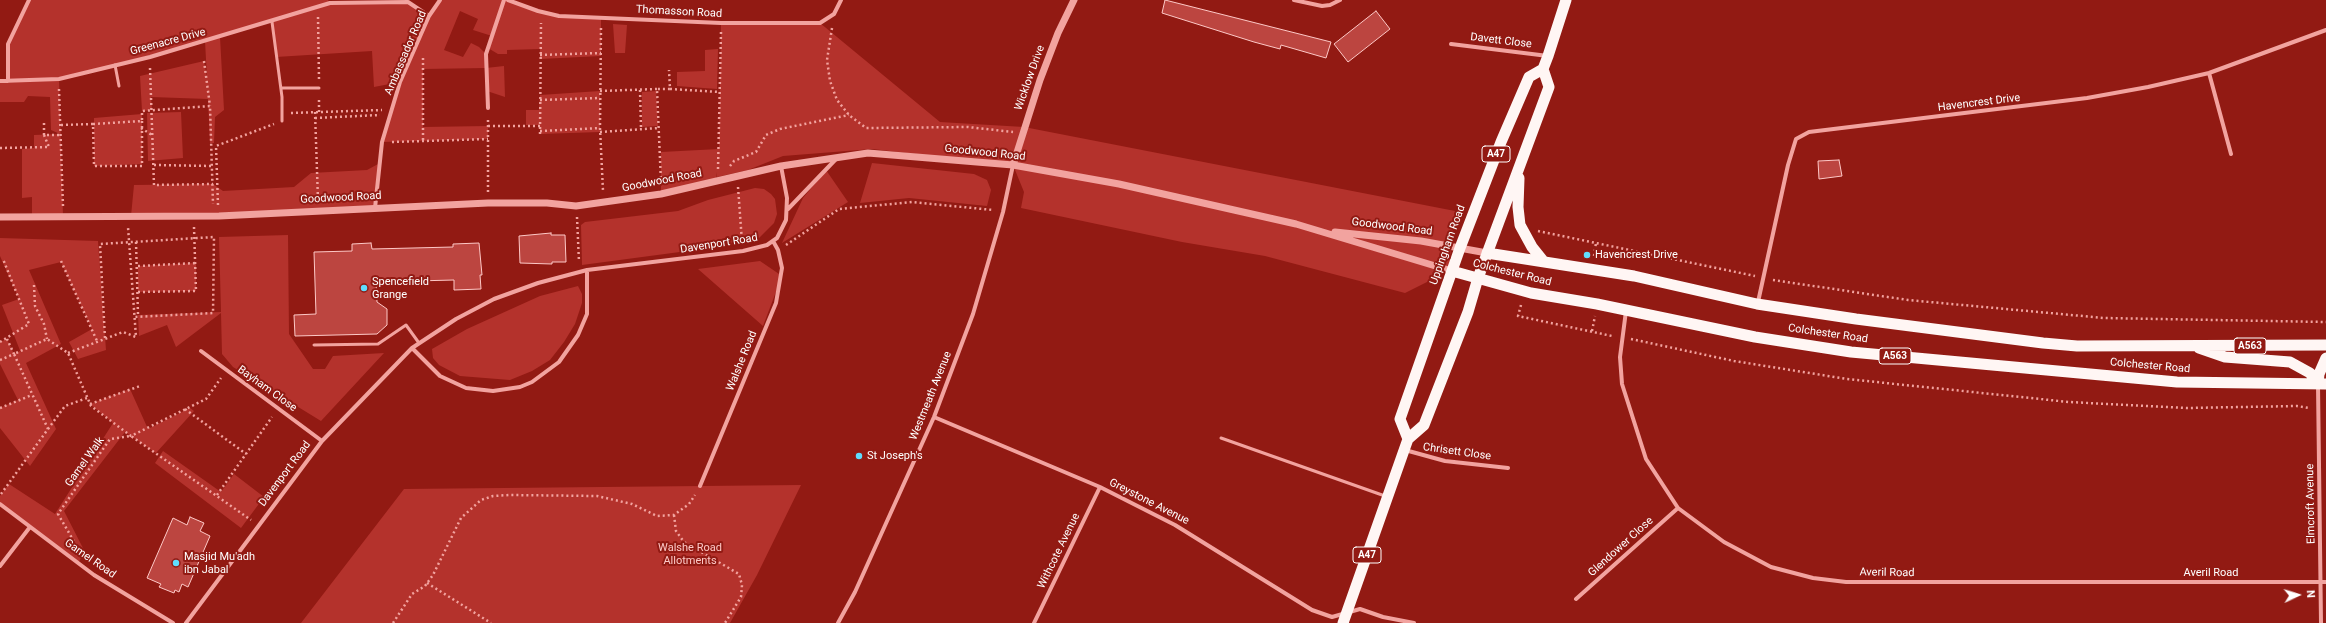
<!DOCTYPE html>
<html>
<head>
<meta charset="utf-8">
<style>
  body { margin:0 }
  #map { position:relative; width:2326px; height:623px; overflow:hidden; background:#921a13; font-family:Roboto,sans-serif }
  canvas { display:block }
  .north { position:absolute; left:2278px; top:575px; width:40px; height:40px; -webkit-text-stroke:3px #921a13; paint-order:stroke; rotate:86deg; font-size:11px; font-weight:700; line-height:16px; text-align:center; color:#fff }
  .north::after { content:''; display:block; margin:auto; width:14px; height:18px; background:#fff; clip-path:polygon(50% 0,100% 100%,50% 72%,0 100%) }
</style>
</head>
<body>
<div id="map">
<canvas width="2326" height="623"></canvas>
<div class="north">N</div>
</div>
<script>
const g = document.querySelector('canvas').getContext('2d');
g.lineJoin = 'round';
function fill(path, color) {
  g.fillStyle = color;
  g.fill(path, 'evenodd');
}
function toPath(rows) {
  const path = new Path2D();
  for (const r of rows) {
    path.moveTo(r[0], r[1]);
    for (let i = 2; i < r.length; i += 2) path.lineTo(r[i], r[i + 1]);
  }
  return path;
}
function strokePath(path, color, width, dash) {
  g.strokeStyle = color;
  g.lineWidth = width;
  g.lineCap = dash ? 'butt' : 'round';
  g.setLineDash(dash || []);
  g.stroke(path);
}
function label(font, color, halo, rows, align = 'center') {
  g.font = font + ' Roboto,sans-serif';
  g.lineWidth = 4;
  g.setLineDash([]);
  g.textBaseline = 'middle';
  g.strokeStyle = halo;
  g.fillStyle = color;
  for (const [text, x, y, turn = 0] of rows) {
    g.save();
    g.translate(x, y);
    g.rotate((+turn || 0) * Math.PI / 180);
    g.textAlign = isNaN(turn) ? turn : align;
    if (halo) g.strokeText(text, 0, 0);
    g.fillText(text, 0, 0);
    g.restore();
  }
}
fill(toPath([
  [29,0,328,0,330,3,408,2,429,16,440,0,508,0,559,16,601,18,601,56,540,59,540,49,507,50,507,54,498,54,488,48,492,36,473,30,478,19,460,11,444,50,463,57,471,43,479,47,486,54,486,68,504,66,505,97,487,91,486,68,423,69,423,127,488,126,488,139,382,142,400,82,374,87,372,51,276,57,272,22,220,37,224,110,215,117,214,143,210,143,208,99,151,97,152,110,142,111,140,76,204,61,207,78,205,41,59,79,63,216,32,217,32,197,22,198,22,149,34,148,34,135,60,134,51,130,50,97,28,96,24,102,0,102,0,81,8,80,8,44],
  [721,23,820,23,940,122,1024,127,1455,211,1449,271,1405,293,1265,256,1182,242,1021,208,1024,192,1013,165,872,149,783,156,748,170,717,177,717,172,716,181,661,194,661,152,719,149],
  [613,24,627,25,625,53,615,53],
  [718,49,717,89,677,86,677,72,705,71,705,50],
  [600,91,600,132,540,134,540,125,526,125,526,110,539,110,540,95],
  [656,91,658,126,642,127,642,92],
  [181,112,183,158,148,161,147,113],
  [142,114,142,164,94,166,94,118],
  [380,163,375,208,131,216,134,185,213,184,223,191,294,187,311,173,367,170],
  [872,163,974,174,987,180,991,190,987,206,909,198,860,203],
  [826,170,848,202,782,243,803,198],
  [755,188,764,189,771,194,775,199,777,214,774,223,759,238,740,244,582,265,581,225,585,222,678,211,708,200],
  [288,235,289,334,313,369,325,369,333,356,384,353,321,421,233,367,222,354,221,313,176,347,167,325,139,336,138,315,221,312,219,237],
  [0,238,98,241,106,350,78,359,69,342,92,329,61,262,29,270,61,344,26,363,56,429,30,466,0,428,0,408,18,400,0,364,0,342,7,339,14,354,20,351,21,353,2,305,19,299,0,256],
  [760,261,782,276,763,326,698,269],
  [196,263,196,291,138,292,138,266],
  [578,286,582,294,582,303,575,324,564,342,550,360,532,371,510,380,460,376,439,365,433,358,432,349,467,329,540,296],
  [130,389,148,429,190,408,194,411,156,453,125,432,64,511,85,552,78,563,0,504,0,496,9,484,55,514,113,423,90,404],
  [163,451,221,492,234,474,264,497,241,528,155,463],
  [801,485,757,575,730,623,301,623,404,489]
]), '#b4322c');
const building = toPath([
  [1165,0,1331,42,1326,58,1281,45,1280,49,1254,42,1162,13,1165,0],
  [1376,11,1390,29,1348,62,1334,44,1376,11],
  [1839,160,1842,176,1819,179,1818,161,1839,160],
  [551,233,551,235,565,235,566,262,552,262,552,264,520,263,519,236,551,233],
  [371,243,372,249,453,247,453,244,479,243,482,275,480,275,481,289,454,290,454,280,376,282,377,302,387,309,387,325,377,334,295,336,294,315,316,314,314,252,352,251,352,244,371,243],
  [190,517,204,523,200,531,210,536,188,587,182,584,179,592,175,590,174,593,159,587,161,584,147,578,173,518,187,525,190,517]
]);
fill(building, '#bc4540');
strokePath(building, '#fdc9c7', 1);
strokePath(toPath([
  [318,17,319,80],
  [601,28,600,128,603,191],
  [832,28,827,60,830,81,837,100,849,115,866,128,968,127,1013,132],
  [540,55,601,53],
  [423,58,423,140],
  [204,61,210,106],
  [150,68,154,185,213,184],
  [59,89,63,206],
  [670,89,720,92],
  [640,90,641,129],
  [600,91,657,89],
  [540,100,600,98],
  [315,112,318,200],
  [319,112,319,97],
  [291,113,382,110],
  [315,118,380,115],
  [44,123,44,135,61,135],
  [93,124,142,121,142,111,210,106,213,204],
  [61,125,93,124,94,166,142,166,142,121],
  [488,126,540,126],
  [141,128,152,135],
  [540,131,600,128],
  [600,132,659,128],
  [540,134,541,23],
  [392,142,488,139],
  [0,148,49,147,44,135],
  [154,165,212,166],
  [730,166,734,161,756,152,766,135,780,129,849,115],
  [718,169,721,32],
  [661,183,657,89,670,89,669,70],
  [738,187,742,242],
  [488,192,488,117],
  [218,205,216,146,274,124],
  [577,217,579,262],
  [1538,231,1755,276],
  [136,242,138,315],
  [786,245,839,209,912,202,993,210],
  [1594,256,1596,243],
  [61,261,97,341],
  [138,266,196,263],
  [1773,280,1908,300,2104,318,2326,322],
  [34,285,35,306,44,324,47,339],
  [138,292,196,291,194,227],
  [1521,305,1518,316,1612,336],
  [1592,331,1595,316],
  [105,338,100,244,214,237,213,313,134,317],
  [1631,339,1734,361,1847,379,2069,402,2186,408,2297,406,2309,408],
  [0,342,29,324,3,259],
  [68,353,123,332,136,337,128,227],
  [0,360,14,354,7,339],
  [90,404,140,386],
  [0,408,32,395],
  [185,409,246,454],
  [48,429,65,406,87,398],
  [1,494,48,429,14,354,47,339,68,353,91,406,131,436,206,399,221,378],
  [217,495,272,417],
  [674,515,676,531,684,542,739,574,742,585,741,597,725,623],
  [79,550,58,514,110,439,131,436,251,520],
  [427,583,491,623],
  [393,623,412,594,425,586,433,575,461,518,481,500,493,496,509,495,597,496,632,504,657,516,674,515,689,504,695,495]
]), '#f2a39f', 2.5, [2, 3]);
strokePath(toPath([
  [272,22,282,97,282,121],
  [115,65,119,86],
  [281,88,319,88],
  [314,345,378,344,406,325,419,343],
  [1221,438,1385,496]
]), '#f2a39f', 3);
strokePath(toPath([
  [508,0,538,11,559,16,721,23,820,23,834,14,841,0],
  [1294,0,1322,6,1330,5,1340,0],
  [1451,44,1548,56],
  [2209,73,2231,154],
  [0,81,59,79,150,57,330,3,408,2,429,16],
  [8,81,8,44,29,0],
  [488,108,486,54,504,0],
  [375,208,382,142,400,82,429,16,440,0],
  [788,209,837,158],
  [1758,302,1788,165,1796,139,1809,132,2087,98,2148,87,2209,73,2326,30],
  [1626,311,1620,357,1622,384,1646,459,1678,508,1724,542,1771,567,1813,578,1846,582,2326,582],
  [412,348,440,376,466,388,493,391,520,387,532,382,559,362,578,335,587,314,587,270],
  [201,351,322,441],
  [2318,385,2321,623],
  [934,417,1100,487,1175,525,1312,610,1332,617,1360,609,1383,617,1414,623],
  [1405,450,1445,461,1508,468],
  [700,486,776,303,782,268,778,250,773,241],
  [0,504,94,575,173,623],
  [0,566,30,527],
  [1576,599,1678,508],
  [186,623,322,441,412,348,456,319,494,299,538,283,587,270,743,251,767,245,777,238,786,220,787,198,781,166],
  [838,623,855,592,934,417,973,314,1003,212,1013,165],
  [1034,623,1100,487]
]), '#f2a39f', 4);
strokePath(toPath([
  [1013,165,1040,80,1058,33,1074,0],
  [0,217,219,216,488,203,547,203,576,206,661,194,781,166,868,153,1013,165,1119,184,1296,224,1452,271],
  [1335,232,1421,241,1487,253]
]), '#f2a39f', 7);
strokePath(toPath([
  [1519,178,1518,207,1520,225,1532,247,1544,262],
  [1487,253,1634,276,1757,304,1856,319,2043,343,2077,346,2326,345],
  [1452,271,1531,293,1597,304,1755,337,1851,352,2177,382,2326,384],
  [2199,348,2225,357,2290,362,2310,373,2318,384],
  [2318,384,2319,374,2326,358],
  [1408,439,1400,419,1460,248,1501,142,1529,77,1543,69,1548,56,1566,0],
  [1343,623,1408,439,1424,425,1468,312,1478,278,1549,87,1543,69]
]), '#fff6f4', 11);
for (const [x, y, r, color] of [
  [1587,255,4,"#60deff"],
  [364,288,4,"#60deff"],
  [859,456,4,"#60deff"],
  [176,563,4,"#60deff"]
]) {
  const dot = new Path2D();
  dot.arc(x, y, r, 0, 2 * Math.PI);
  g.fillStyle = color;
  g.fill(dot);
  strokePath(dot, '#921a13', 1.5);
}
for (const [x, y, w] of [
  [1496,154,28],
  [2250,346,32],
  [1895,356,32],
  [1367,555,28]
]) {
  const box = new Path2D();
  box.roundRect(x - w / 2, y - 8, w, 16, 3);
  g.fillStyle = '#921a13';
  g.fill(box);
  strokePath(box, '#fff', 1);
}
label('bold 10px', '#fff', null, [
  ["A47",1496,154],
  ["A563",2250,346],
  ["A563",1895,356],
  ["A47",1367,555]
]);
label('11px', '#fff', '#921a13', [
  ["Thomasson Road",679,12,3],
  ["Davett Close",1501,41,7],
  ["Greenacre Drive",168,42,-15],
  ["Ambassador Road",406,53,-67],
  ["Wicklow Drive",1030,78,-70],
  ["Havencrest Drive",1979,103,-7],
  ["Goodwood Road",985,153,6],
  ["Goodwood Road",662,181,-11],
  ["Goodwood Road",341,198,-3],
  ["Goodwood Road",1392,227,7],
  ["Davenport Road",719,244,-9],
  ["Uppingham Road",1448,245,-70],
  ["Colchester Road",1512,273,14],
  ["Colchester Road",1828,334,8],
  ["Walshe Road",742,361,-68],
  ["Colchester Road",2150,366,5],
  ["Bayham Close",267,389,36],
  ["Westmeath Avenue",931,396,-68],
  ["Chrisett Close",1457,452,8],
  ["Gamel Walk",85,462,-54],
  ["Davenport Road",285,474,-53],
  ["Greystone Avenue",1149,502,27],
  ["Elmcroft Avenue",2311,504,-91],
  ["Glendower Close",1621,547,-42],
  ["Withcote Avenue",1059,551,-64],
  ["Gamel Road",90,559,35],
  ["Averil Road",1887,573,1],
  ["Averil Road",2211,573]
]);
label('11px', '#fff', '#921a13', [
  ["Havencrest Drive",1595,255],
  ["Spencefield",372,282],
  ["Grange",372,295],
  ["St Joseph's",867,456],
  ["Masjid Mu'adh",184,557],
  ["ibn Jabal",184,570]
], 'left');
label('11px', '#fdc9c7', '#921a13', [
  ["Walshe Road",690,548],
  ["Allotments",690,561]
]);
</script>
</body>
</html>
